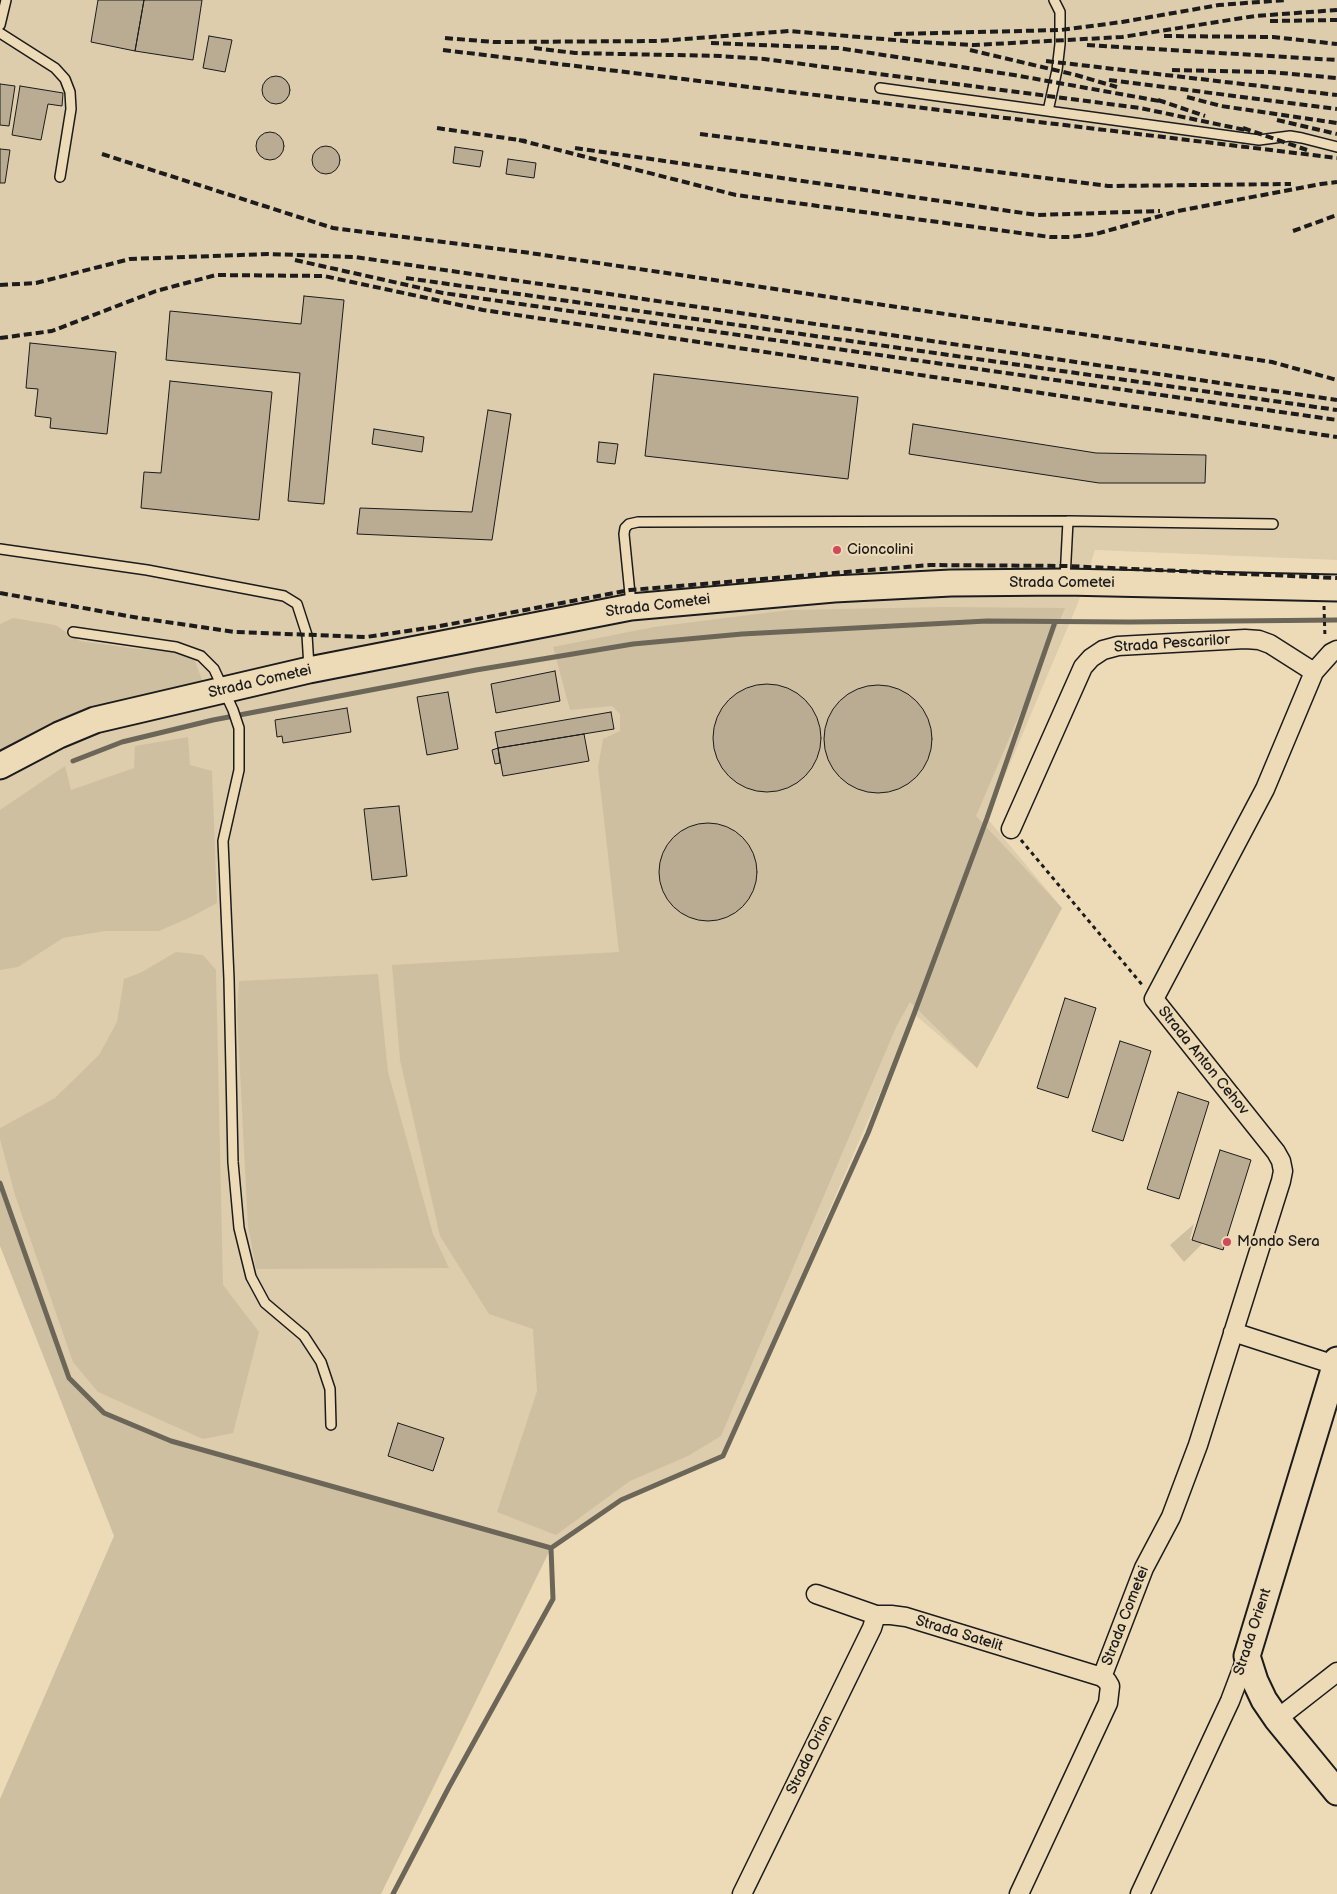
<!DOCTYPE html>
<html>
<head>
<meta charset="utf-8">
<style>
  body { margin:0 }
  canvas { display:block; background:#eddbb8 }
</style>
</head>
<body>
<canvas width="1337" height="1894"></canvas>
<script>
const g = document.querySelector('canvas').getContext('2d');
g.lineJoin = 'round';
function fill(path, color) {
  g.fillStyle = color;
  g.fill(path, 'evenodd');
}
function toPath(rows) {
  const path = new Path2D();
  for (const r of rows) {
    if (r.length === 3) {
      path.moveTo(r[0] + r[2], r[1]);
      path.arc(r[0], r[1], r[2], 0, 2 * Math.PI);
      continue;
    }
    path.moveTo(r[0], r[1]);
    for (let i = 2; i < r.length; i += 2) path.lineTo(r[i], r[i + 1]);
  }
  return path;
}
function strokePath(path, color, width, dash) {
  g.strokeStyle = color;
  g.lineWidth = width;
  g.lineCap = dash ? 'butt' : 'round';
  g.setLineDash(dash || []);
  g.stroke(path);
}
function label(font, color, halo, rows, align = 'center') {
  g.font = font + ' "Balsamiq Sans",sans-serif';
  g.lineWidth = 4;
  g.setLineDash([]);
  g.textBaseline = 'middle';
  g.strokeStyle = halo;
  g.fillStyle = color;
  for (const [text, x, y, turn = 0] of rows) {
    g.save();
    g.translate(x, y);
    g.rotate((+turn || 0) * Math.PI / 180);
    g.textAlign = isNaN(turn) ? turn : align;
    if (halo) g.strokeText(text, 0, 0);
    g.fillText(text, 0, 0);
    g.restore();
  }
}
fill(toPath([
  [0,0,1337,0,1337,560,1095,550,1078,603,987,818,1062,908,977,1068,914,1014,723,1456,621,1500,551,1548,171,1441,104,1413,69,1378,0,1183]
]), '#ddcdad');
fill(toPath([
  [943,607,1065,608,976,816,1062,908,977,1068,910,1002,897,1025,721,1436,688,1456,630,1481,556,1535,497,1512,537,1391,533,1329,489,1314,440,1236,400,1060,392,965,619,952,598,767,603,739,620,731,620,714,612,706,570,710,553,647,654,627,789,610],
  [13,618,55,625,80,641,137,649,175,651,194,659,203,682,0,756,0,624],
  [188,737,190,765,212,771,217,903,191,917,159,931,105,931,63,938,18,967,0,970,0,810,65,766,71,790,134,768,135,746],
  [176,952,203,955,216,970,223,1285,259,1332,233,1433,203,1439,98,1392,73,1362,15,1195,0,1139,0,1128,55,1098,99,1055,117,1022,124,979,142,972],
  [378,974,388,1072,433,1234,449,1268,256,1269,248,1227,237,1014,239,981],
  [0,1183,69,1378,104,1413,171,1441,551,1548,381,1894,0,1894,0,1799,114,1536,0,1246],
  [1194,1224,1190,1239,1203,1243,1184,1262,1170,1245]
]), '#cfbfa1');
strokePath(toPath([
  [73,761,122,742,213,720,476,670,633,644,742,634,987,621,1130,622,1337,620],
  [0,1183,69,1378,104,1413,171,1441,551,1548,553,1599,449,1787,393,1894],
  [551,1548,621,1500,723,1456,868,1133,914,1014,987,818,1055,622]
]), '#6c6658', 5);
const building = toPath([
  [98,0,144,0,135,51,91,42,98,0],
  [144,0,202,0,193,60,135,51,144,0],
  [209,36,232,40,225,72,203,68,209,36],
  [276,90,14],
  [0,84,15,86,9,126,0,125,0,84],
  [20,86,63,93,62,106,48,104,41,140,12,135,20,86],
  [270,146,14],
  [326,160,14],
  [455,147,483,151,480,167,453,163,455,147],
  [0,149,10,150,5,183,0,183,0,149],
  [508,159,536,163,534,178,506,174,508,159],
  [304,296,344,300,324,504,288,501,300,373,166,360,170,311,301,324,304,296],
  [30,343,116,352,107,434,50,428,51,418,35,416,38,389,26,388,30,343],
  [654,374,858,397,848,479,645,456,654,374],
  [170,381,272,392,259,520,141,508,144,472,161,473,170,381],
  [488,410,511,414,492,540,357,534,360,508,472,512,488,410],
  [913,424,1096,453,1206,455,1205,483,1099,483,909,454,913,424],
  [374,429,424,437,422,452,372,444,374,429],
  [599,442,618,444,615,464,597,462,599,442],
  [555,671,560,701,496,713,491,684,555,671],
  [767,738,54],
  [878,739,54],
  [448,692,458,749,427,755,417,697,448,692],
  [347,708,351,732,283,743,282,736,277,737,275,720,347,708],
  [611,712,614,729,498,748,495,732,611,712],
  [584,734,589,761,503,776,498,748,584,734],
  [498,748,500,763,495,764,492,750,498,748],
  [399,806,407,876,372,880,364,809,399,806],
  [708,872,49],
  [1065,998,1096,1008,1068,1098,1037,1088,1065,998],
  [1120,1041,1151,1051,1123,1141,1092,1131,1120,1041],
  [1178,1092,1209,1102,1179,1199,1147,1189,1178,1092],
  [1220,1150,1251,1160,1223,1250,1192,1240,1220,1150],
  [398,1423,444,1438,433,1471,388,1456,398,1423]
]);
fill(building, '#b9ac92');
strokePath(building, '#1c1c1c', 1);
const lane = toPath([
  [0,25,6,0],
  [0,33,55,68,65,79,70,92,71,109,60,177],
  [880,88,1259,140,1290,136,1302,138,1337,147],
  [1048,111,1057,70,1060,44,1060,12,1054,0],
  [0,549,147,570,284,596,297,604,307,635,309,667],
  [1065,579,1068,521,1273,524],
  [631,604,624,534,625,528,629,524,638,522,1068,521],
  [73,632,176,647,201,656,214,669,233,710,239,728,239,770,223,841,229,979,233,1162,239,1228,251,1277,265,1303,304,1336,321,1362,330,1389,331,1425]
]);
const street = toPath([
  [1011,829,1083,667,1091,658,1103,650,1118,646,1245,639,1259,640,1270,644,1314,672,1331,653,1337,650],
  [1233,1332,1335,1365],
  [816,1594,876,1615,891,1615,906,1617,1102,1677,1107,1681,1110,1686,1108,1703,1019,1894],
  [1102,1677,1144,1568,1171,1517,1198,1445,1281,1181,1283,1171,1281,1161,1276,1152,1154,999,1265,789,1314,672],
  [1277,1719,1337,1672],
  [742,1894,872,1628,876,1615],
  [1140,1894,1230,1701,1247,1656]
]);
const secondary = toPath([
  [0,766,59,735,95,720,309,670,631,607,834,589,951,583,1065,582,1337,588],
  [1337,1360,1247,1656,1255,1681,1264,1700,1277,1719,1337,1792]
]);
strokePath(lane, '#1c1c1c', 12);
strokePath(street, '#1c1c1c', 21);
strokePath(secondary, '#1c1c1c', 29);
strokePath(toPath([
  [1324,606,1325,638],
  [1021,840,1144,987]
]), '#1c1c1c', 3, [4, 4]);
strokePath(lane, '#eddbb8', 9);
strokePath(street, '#eddbb8', 18);
strokePath(secondary, '#eddbb8', 25);
strokePath(toPath([
  [1270,21,1337,20],
  [894,34,1061,30,1122,22,1219,5,1286,0],
  [1164,36,1273,37,1337,44],
  [445,38,494,42,659,41,789,31,918,42,974,45,1122,37,1255,16,1337,10],
  [711,43,838,48,1014,75,1165,102],
  [1087,45,1337,60],
  [534,48,575,53,720,56,764,59,1140,108,1250,131],
  [443,50,1337,158],
  [970,50,1076,75,1117,87],
  [1046,61,1337,95],
  [1172,70,1270,72,1337,78],
  [1109,80,1337,109],
  [1187,97,1221,106,1337,123],
  [1158,100,1205,116],
  [1277,120,1337,134],
  [437,128,526,141],
  [1243,128,1307,150],
  [700,134,1108,186,1291,184],
  [519,140,736,195,1050,237,1070,237,1096,234,1178,211,1321,184,1337,182],
  [575,148,1037,215,1160,211],
  [102,154,333,228,530,253,1272,362,1337,380],
  [1293,231,1337,215],
  [295,260,443,293,1337,420],
  [406,278,1337,410],
  [0,285,36,283,130,259,268,254,355,257,1337,400],
  [0,338,52,331,156,291,216,275,324,276,483,310,1337,437],
  [0,593,139,618,235,632,366,637,435,627,630,590,930,565,1066,566,1337,578]
]), '#1c1c1c', 4, [8, 4]);
for (const [x, y, r, color] of [
  [837,550,5,"#d1495b"],
  [1227,1242,5,"#d1495b"]
]) {
  const dot = new Path2D();
  dot.arc(x, y, r, 0, 2 * Math.PI);
  g.fillStyle = color;
  g.fill(dot);
  strokePath(dot, '#eddbb8', 2);
}
label('15px', '#1c1c1c', '#eddbb8', [
  ["Cioncolini",847,550],
  ["Mondo Sera",1237,1242]
], 'left');
label('15px', '#1c1c1c', '#eddbb8', [
  ["Strada Cometei",1062,583],
  ["Strada Cometei",658,606,-7],
  ["Strada Pescarilor",1172,644,-4],
  ["Strada Cometei",260,682,-13],
  ["Strada Anton Cehov",1203,1061,51],
  ["Strada Cometei",1126,1616,-69],
  ["Strada Orient",1253,1632,-72],
  ["Strada Satelit",959,1634,17],
  ["Strada Orion",810,1755,-64]
]);
</script>
</body>
</html>
